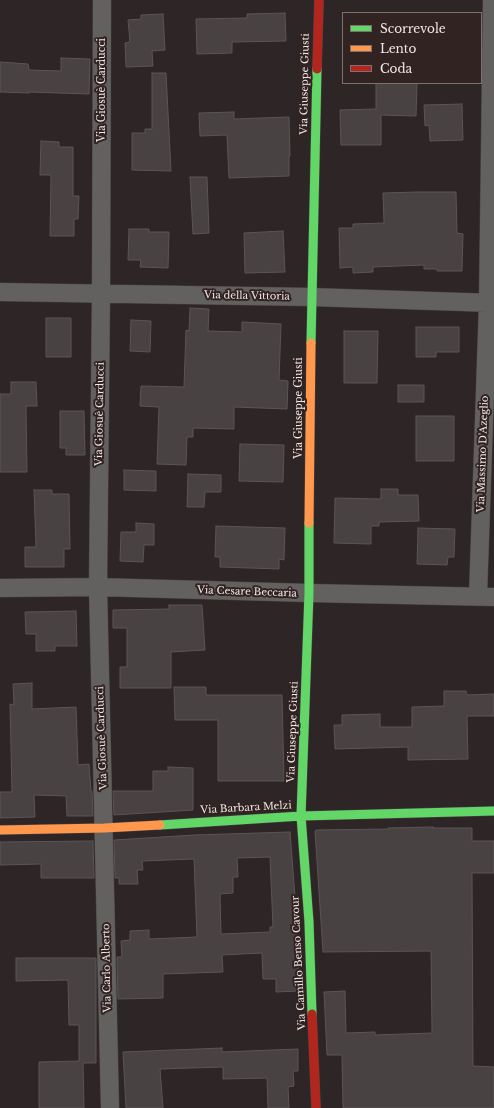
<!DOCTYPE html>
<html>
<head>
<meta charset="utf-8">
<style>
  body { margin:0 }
  #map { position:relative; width:494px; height:1108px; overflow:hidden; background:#2e2626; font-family:"Libre Baskerville",serif }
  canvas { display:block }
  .legend { position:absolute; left:342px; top:12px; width:140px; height:72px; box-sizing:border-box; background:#312322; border:1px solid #7d7170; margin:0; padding:5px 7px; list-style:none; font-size:12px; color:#f0e7e6 }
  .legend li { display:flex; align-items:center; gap:8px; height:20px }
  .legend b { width:20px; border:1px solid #7d7170 }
</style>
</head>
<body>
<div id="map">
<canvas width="494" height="1108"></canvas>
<ul class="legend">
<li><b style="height:5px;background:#63d668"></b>Scorrevole</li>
<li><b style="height:5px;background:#ff974d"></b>Lento</li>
<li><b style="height:5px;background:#b3261e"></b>Coda</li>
</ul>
</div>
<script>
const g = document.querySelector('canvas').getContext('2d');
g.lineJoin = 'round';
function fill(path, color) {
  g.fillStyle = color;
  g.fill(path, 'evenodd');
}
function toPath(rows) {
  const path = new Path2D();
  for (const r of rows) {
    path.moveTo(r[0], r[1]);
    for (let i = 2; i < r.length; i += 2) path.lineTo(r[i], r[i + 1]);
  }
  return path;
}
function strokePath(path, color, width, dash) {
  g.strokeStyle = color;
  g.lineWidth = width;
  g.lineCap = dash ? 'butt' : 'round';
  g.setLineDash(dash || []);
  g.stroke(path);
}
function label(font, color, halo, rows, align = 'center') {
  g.font = font + ' "Libre Baskerville",serif';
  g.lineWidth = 4;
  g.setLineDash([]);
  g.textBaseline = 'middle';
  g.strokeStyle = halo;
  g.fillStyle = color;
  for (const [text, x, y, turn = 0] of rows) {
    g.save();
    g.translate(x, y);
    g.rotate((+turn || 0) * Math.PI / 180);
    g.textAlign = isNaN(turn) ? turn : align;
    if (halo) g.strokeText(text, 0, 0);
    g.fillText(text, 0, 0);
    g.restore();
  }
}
const building = toPath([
  [285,13,286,41,232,42,232,53,197,54,196,19,247,18,247,14,285,13],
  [163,14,165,50,152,51,153,66,126,67,125,43,130,42,128,20,141,19,141,15,163,14],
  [61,58,90,59,89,94,29,92,29,93,0,92,0,62,28,64,29,70,61,71,61,58],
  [152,73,166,73,171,171,132,170,132,133,145,133,145,129,152,129,152,73],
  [376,83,417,83,416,116,381,115,381,145,341,145,340,110,376,109,376,83],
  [462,104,463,140,430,141,429,125,425,126,424,105,462,104],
  [234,112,234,119,289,117,290,156,289,156,289,176,229,178,227,135,200,136,199,113,234,112],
  [41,141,59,142,59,147,73,147,73,196,79,196,78,219,74,219,74,236,50,236,51,175,40,175,41,141],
  [190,177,207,177,209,233,193,234,190,177],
  [418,192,456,192,457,233,463,234,462,271,437,271,437,269,424,269,424,265,373,267,373,272,353,273,353,267,340,268,339,228,353,228,353,224,384,223,383,193,418,192],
  [129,229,149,229,149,232,169,232,168,268,140,267,141,260,128,260,129,229],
  [283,231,285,272,245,273,244,233,283,231],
  [190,308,209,309,208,331,242,332,242,322,281,324,279,380,288,381,287,409,234,407,234,429,193,428,193,437,187,437,186,465,157,464,159,407,140,406,141,386,184,387,186,330,189,331,190,308],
  [46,318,71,318,71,357,46,357,46,318],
  [131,320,151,321,150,352,130,351,131,320],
  [416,327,459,327,459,352,436,352,436,357,416,357,416,327],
  [344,331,378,331,377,383,344,383,344,331],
  [11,382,36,382,37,406,26,406,27,472,0,472,0,394,11,394,11,382],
  [398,385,424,385,424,402,398,402,398,385],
  [60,411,84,411,85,455,66,455,66,448,60,448,60,411],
  [416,416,454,416,454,461,416,461,416,416],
  [240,444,284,445,283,482,239,481,240,444],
  [124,470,156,471,156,491,124,490,124,470],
  [188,474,221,475,221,492,205,492,204,507,187,507,188,474],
  [381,489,398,489,398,495,418,495,419,521,379,522,379,526,371,526,371,544,334,543,335,498,381,499,381,489],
  [34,490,52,490,52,494,69,494,70,549,64,549,64,567,25,567,25,547,36,547,34,490],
  [136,523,154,524,154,545,144,545,143,562,120,561,121,532,136,532,136,523],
  [216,526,285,528,284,560,279,559,279,569,220,567,220,557,215,557,216,526],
  [418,528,455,529,454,557,448,557,447,565,417,564,418,528],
  [169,605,202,605,205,650,171,652,171,688,120,688,120,667,127,667,127,628,113,628,113,610,169,609,169,605],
  [76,611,77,646,55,646,55,651,36,651,36,634,26,634,25,612,76,611],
  [32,683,32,709,76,707,78,765,89,764,91,791,92,791,93,816,67,816,66,796,34,795,35,817,0,818,0,792,12,792,10,704,14,705,13,684,32,683],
  [174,687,206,687,206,695,282,695,284,781,218,781,218,720,175,720,174,687],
  [444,691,466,691,467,695,494,694,494,716,467,716,468,759,408,760,408,747,335,749,334,725,342,725,342,715,380,714,380,727,412,727,412,707,444,706,444,691],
  [168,767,193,768,193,810,114,815,113,791,153,791,153,771,168,771,168,767],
  [433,827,433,828,472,828,472,841,494,841,494,873,472,873,473,1066,494,1067,494,1108,343,1108,342,1055,327,1055,324,992,345,991,346,1033,375,1032,375,1035,432,1033,431,951,323,952,315,831,317,830,388,829,388,828,433,827],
  [290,832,297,923,299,991,276,992,276,979,263,979,262,953,222,955,223,972,163,974,163,998,118,999,117,957,122,957,121,941,130,940,130,931,149,930,149,939,197,937,194,859,142,861,143,870,137,870,138,884,119,884,119,878,115,878,114,840,194,835,290,832],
  [270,857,273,927,270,927,270,932,221,934,220,894,233,893,233,877,238,877,237,858,270,857],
  [93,841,94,878,41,878,41,864,0,865,0,842,93,841],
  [16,958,96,958,96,1063,83,1063,84,1108,39,1108,39,1062,79,1061,79,1025,69,1025,68,980,16,981,16,958],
  [222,1048,222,1052,298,1049,298,1071,293,1071,294,1086,288,1087,289,1108,268,1108,267,1078,223,1079,223,1067,160,1069,163,1108,126,1108,123,1052,222,1048]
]);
fill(building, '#494242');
strokePath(building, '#5c5555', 1);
const street = toPath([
  [102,0,101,293,98,587,110,1108],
  [0,292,311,297,494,303],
  [0,588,98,587,309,593,494,597],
  [478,596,488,303,492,0]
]);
const fast = toPath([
  [311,343,317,69],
  [309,523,309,593,301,816,309,922,312,1014],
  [160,825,301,816,494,811]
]);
const slow = toPath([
  [309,523,311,343],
  [0,830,104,828,160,825]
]);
const jam = toPath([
  [317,69,319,0],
  [312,1014,316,1108]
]);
strokePath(street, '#484242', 19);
strokePath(fast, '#484242', 10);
strokePath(slow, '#484242', 10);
strokePath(jam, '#484242', 10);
strokePath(street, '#636060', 18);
strokePath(fast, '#63d668', 9);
strokePath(slow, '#ff974d', 9);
strokePath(jam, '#b3261e', 9);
label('10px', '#f0e7e6', '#312322', [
  ["Via Giuseppe Giusti",305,84,-89],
  ["Via Giosuè Carducci",102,90,-90],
  ["Via della Vittoria",247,296,1],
  ["Via Giuseppe Giusti",299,408,-90],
  ["Via Giosuè Carducci",100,414,-89],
  ["Via Massimo D'Azeglio",483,454,-88],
  ["Via Cesare Beccaria",247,592,2],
  ["Via Giuseppe Giusti",293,732,-88],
  ["Via Giosuè Carducci",102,738,-92],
  ["Via Barbara Melzi",246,808,-3],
  ["Via Camillo Benso Cavour",299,963,-93],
  ["Via Carlo Alberto",107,968,-91]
]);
</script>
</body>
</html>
